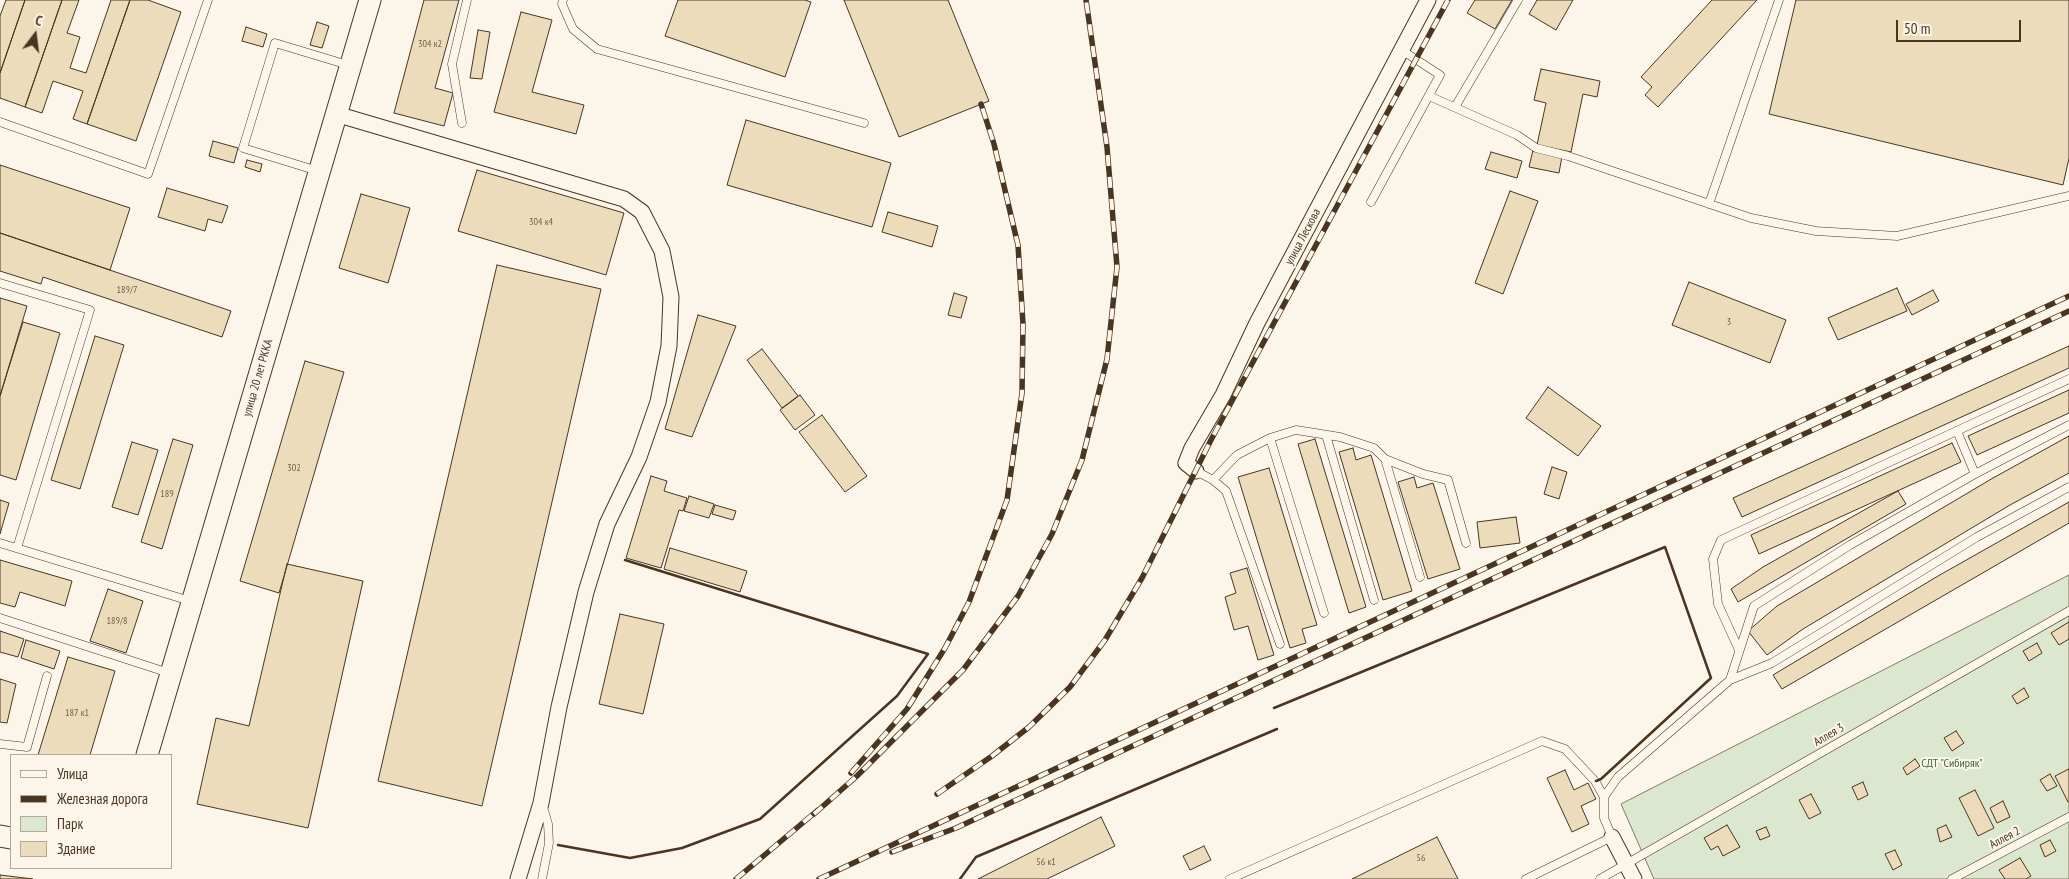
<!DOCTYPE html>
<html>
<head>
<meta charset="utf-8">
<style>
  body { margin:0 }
  #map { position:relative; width:2069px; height:879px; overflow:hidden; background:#fbf6e9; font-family:"PT Sans Narrow",sans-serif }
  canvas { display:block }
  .legend { position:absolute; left:10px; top:754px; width:162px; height:115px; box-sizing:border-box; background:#fbf6e9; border:1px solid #b4a999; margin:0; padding:6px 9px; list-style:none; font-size:15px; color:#4a3520 }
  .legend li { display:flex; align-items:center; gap:10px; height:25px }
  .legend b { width:25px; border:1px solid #b4a999 }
  .north { position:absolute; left:10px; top:10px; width:50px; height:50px; -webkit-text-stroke:4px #fbf6e9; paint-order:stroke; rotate:15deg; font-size:14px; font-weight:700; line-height:20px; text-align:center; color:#4a3520 }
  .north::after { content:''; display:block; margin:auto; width:18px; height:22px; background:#4a3520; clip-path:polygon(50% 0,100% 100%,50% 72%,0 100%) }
  .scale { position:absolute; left:1896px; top:20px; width:125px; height:22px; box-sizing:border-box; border:2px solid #4a3520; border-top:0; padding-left:6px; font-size:15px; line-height:18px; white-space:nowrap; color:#4a3520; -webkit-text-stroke:4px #fbf6e9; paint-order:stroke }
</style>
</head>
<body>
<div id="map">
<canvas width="2069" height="879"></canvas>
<ul class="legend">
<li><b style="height:6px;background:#fbf6e9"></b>Улица</li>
<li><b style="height:6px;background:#4a3520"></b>Железная дорога</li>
<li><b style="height:14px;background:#dce7d0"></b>Парк</li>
<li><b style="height:14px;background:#ecdcbc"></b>Здание</li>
</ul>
<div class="north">С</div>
<div class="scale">50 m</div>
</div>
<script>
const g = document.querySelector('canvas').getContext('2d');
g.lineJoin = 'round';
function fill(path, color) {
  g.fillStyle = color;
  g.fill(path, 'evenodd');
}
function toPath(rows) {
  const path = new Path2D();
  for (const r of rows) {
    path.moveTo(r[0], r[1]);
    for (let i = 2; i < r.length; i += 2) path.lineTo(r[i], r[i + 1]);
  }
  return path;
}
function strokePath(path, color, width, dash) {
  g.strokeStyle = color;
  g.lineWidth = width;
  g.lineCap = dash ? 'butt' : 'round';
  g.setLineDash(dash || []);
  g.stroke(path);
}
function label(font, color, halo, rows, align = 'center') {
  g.font = font + ' "PT Sans Narrow",sans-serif';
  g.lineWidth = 4;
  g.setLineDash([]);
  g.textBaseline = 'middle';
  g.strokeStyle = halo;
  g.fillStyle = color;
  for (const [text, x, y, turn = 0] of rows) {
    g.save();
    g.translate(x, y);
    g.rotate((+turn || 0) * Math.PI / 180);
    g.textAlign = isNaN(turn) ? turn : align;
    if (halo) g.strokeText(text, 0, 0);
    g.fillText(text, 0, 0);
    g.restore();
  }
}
const green = toPath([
  [2069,575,2069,879,1654,879,1621,804,2069,575]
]);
fill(green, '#dce7d0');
strokePath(green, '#887966', 1);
const building = toPath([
  [6,0,25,0,0,73,0,16,6,0],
  [25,0,62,0,25,107,0,98,0,73,25,0],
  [62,0,79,0,67,33,80,37,70,68,86,73,111,0,130,0,87,124,73,119,83,91,53,81,42,113,25,107,62,0],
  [130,0,148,0,181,12,136,141,87,124,130,0],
  [424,0,459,0,435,88,453,93,444,126,394,113,424,0],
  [678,0,805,0,811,2,785,77,665,36,678,0],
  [844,0,948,0,989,101,899,137,844,0],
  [1475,0,1512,0,1495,29,1467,13,1475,0],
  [1537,0,1573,0,1556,30,1529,14,1537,0],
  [1712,0,1757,0,1658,107,1645,95,1652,87,1641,77,1712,0],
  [1796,0,2069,0,2069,158,2063,185,1769,114,1796,0],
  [521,12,552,20,532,92,584,105,576,134,494,112,521,12],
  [317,22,329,26,322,48,310,45,317,22],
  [246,27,267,34,263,47,242,41,246,27],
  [478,30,490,32,482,79,470,78,478,30],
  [1541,69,1600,81,1597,97,1583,94,1571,152,1537,145,1546,103,1534,100,1541,69],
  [746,120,891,163,872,227,727,185,746,120],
  [213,141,238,148,234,163,209,156,213,141],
  [1533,150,1562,156,1559,173,1529,167,1533,150],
  [1491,152,1522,161,1517,178,1485,169,1491,152],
  [247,160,262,164,260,172,245,167,247,160],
  [0,165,130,208,110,270,0,233,0,165],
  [477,170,624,213,606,275,458,231,477,170],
  [167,188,228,206,222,223,208,219,205,231,158,217,167,188],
  [1510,191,1538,201,1503,294,1475,283,1510,191],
  [361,194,410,208,388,283,339,268,361,194],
  [888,212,938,226,932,247,882,232,888,212],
  [0,233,231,311,222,337,43,277,41,284,0,271,0,233],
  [497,265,601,289,482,806,378,781,497,265],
  [1689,282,1786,320,1770,363,1672,325,1689,282],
  [1897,288,1907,311,1838,340,1828,318,1897,288],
  [1933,290,1939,301,1912,315,1906,304,1933,290],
  [954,293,967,297,961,318,948,315,954,293],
  [0,298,27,306,0,396,0,298],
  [698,315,736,326,692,437,665,429,698,315],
  [23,322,60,333,16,480,0,475,0,396,23,322],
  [95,336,124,345,80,489,51,480,95,336],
  [2069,346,2069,368,1742,517,1733,498,2069,346],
  [762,349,798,396,782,408,747,360,762,349],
  [305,361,344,372,279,593,240,581,305,361],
  [1548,387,1601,426,1578,456,1526,418,1548,387],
  [2069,390,2069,413,1977,455,1968,436,2069,390],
  [800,395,815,415,795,430,780,410,800,395],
  [822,415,867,476,845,492,799,432,822,415],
  [2069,436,2069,473,2010,505,1803,629,1767,655,1748,631,1777,606,1993,478,2069,436],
  [173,439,193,445,162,549,141,542,173,439],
  [1315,439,1366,607,1349,613,1298,444,1315,439],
  [132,442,158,450,138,515,112,507,132,442],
  [1952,443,1961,462,1759,554,1751,535,1952,443],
  [1353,448,1356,460,1371,455,1412,591,1383,600,1339,452,1353,448],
  [1552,467,1567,472,1559,499,1544,494,1552,467],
  [1269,468,1317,625,1302,629,1306,643,1290,648,1238,477,1269,468],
  [651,476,667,481,664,491,687,498,683,511,679,510,661,568,626,558,651,476],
  [1414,477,1417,488,1433,483,1460,569,1428,579,1398,482,1414,477],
  [1898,491,1906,504,1738,602,1731,589,1763,567,1898,491],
  [689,496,714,504,709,518,684,511,689,496],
  [0,500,9,503,0,534,0,500],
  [2069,502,2069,523,1782,689,1773,675,1938,576,2069,502],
  [715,505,736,511,733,520,712,514,715,505],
  [1516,517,1520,543,1480,548,1477,522,1516,517],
  [670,548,747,571,740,592,664,569,670,548],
  [0,560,72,581,65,606,20,592,15,607,0,603,0,560],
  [287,564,363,581,308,828,197,804,216,718,249,726,287,564],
  [1247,568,1274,655,1258,660,1248,626,1234,630,1225,597,1236,593,1230,573,1247,568],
  [108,589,143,601,126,653,90,641,108,589],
  [620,614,664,624,643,714,599,704,620,614],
  [2069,622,2069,639,2059,645,2051,633,2069,622],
  [0,631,24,639,18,657,0,652,0,631],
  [26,640,60,651,54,669,21,658,26,640],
  [2037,643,2042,653,2029,661,2023,651,2037,643],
  [68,657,115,671,90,755,38,755,68,657],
  [0,679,16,684,7,723,0,722,0,679],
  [2024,688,2029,697,2017,704,2012,696,2024,688],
  [1956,731,1964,743,1952,751,1944,738,1956,731],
  [1915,759,1920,766,1907,775,1903,768,1915,759],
  [2069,769,2069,802,2068,802,2055,776,2069,769],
  [1565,770,1574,790,1588,783,1596,799,1581,806,1589,824,1572,832,1547,778,1565,770],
  [2050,774,2057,786,2047,791,2040,780,2050,774],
  [1863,782,1868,795,1858,800,1852,787,1863,782],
  [1975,790,1994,828,1978,836,1959,798,1975,790],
  [1811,794,1821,813,1809,819,1799,800,1811,794],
  [2003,801,2010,817,1997,823,1990,808,2003,801],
  [1101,817,1115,846,1047,879,978,879,1101,817],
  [1727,825,1740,847,1723,856,1718,846,1711,850,1704,838,1727,825],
  [1946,825,1952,837,1940,842,1937,829,1946,825],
  [1766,827,1770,836,1760,840,1756,831,1766,827],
  [1437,837,1458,879,1352,879,1437,837],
  [2050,840,2056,851,2045,857,2040,845,2050,840],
  [1204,846,1211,860,1190,870,1183,856,1204,846],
  [1895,850,1902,865,1893,870,1885,854,1895,850],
  [2020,858,2031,876,2026,879,2005,879,1999,870,2020,858],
  [0,875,33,879,0,879,0,875]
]);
fill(building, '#ecdcbc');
strokePath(building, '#4a3520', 1);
const service = toPath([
  [563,0,562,4,573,29,597,49,864,123],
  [1429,96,1517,135,1536,148,1568,156,1751,218,1816,231,1897,236,2069,196],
  [1455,107,1518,0],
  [0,122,148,174,208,0],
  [462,123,452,64,467,0],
  [318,171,243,148,275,43,348,65],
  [1371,202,1440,75,1403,51],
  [1709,204,1779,0],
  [0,283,90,310,17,548],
  [1957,431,1975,474],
  [1326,435,1374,600],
  [1270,438,1324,613],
  [1385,459,1420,577],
  [1196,471,1213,480,1226,491,1280,644],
  [1213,480,1237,455,1270,438,1296,430,1340,437,1374,448,1385,459,1423,474,1448,480,1466,543],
  [0,543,190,601],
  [0,618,169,673],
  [1739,650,1718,604,1713,559,1721,540,2069,379],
  [1730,680,1772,663,1977,537,2069,487],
  [0,744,27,747,47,676],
  [542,879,549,843,548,824,543,807],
  [1230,879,1542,741,1565,749,1595,781,1604,797],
  [1526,879,1612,837,1604,818,1604,797,1618,777,1730,680,1754,606,1850,545,1975,474,2069,425],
  [1600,879,2069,611],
  [1952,879,2069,817]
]);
const minor = toPath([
  [336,114,624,199,642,212,662,251,671,297,669,346,658,402,639,457,607,524,586,592,559,707,541,803,518,879],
  [1196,471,1186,463,1192,448,1223,395,1257,323,1428,0],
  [1612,837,1634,879]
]);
const secondary = toPath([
  [147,755,370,0],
  [0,836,11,838]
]);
strokePath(service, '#4a3520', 9);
strokePath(minor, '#4a3520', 17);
strokePath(secondary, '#4a3520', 23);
strokePath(service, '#fbf6e9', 8);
strokePath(minor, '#fbf6e9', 15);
strokePath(secondary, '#fbf6e9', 21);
const rail = toPath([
  [851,773,907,709,945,648,969,602,1007,500,1022,393,1023,324,1018,245,994,144,981,104],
  [937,794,992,756,1029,727,1070,687,1105,640,1142,578,1212,438,1448,0],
  [814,814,857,776,963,670,1018,596,1052,534,1082,460,1107,359,1117,267,1107,147,1086,0],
  [892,852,956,828,2069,311],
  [736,879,818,810],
  [819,879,2069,296]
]);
strokePath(rail, '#4a3520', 5.5);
strokePath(rail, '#fbf6e9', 4, [11]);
strokePath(toPath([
  [1274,708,1665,547,1711,678,1601,779,1596,781],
  [558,845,630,858,682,848,760,819,897,696,928,654,625,560],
  [960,879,976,857,1277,729]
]), '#4a3520', 2.5);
label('10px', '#725f47', null, [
  ["304 к2",430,44],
  ["304 к4",541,222],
  ["189/7",127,290],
  ["3",1729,322],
  ["302",294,468],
  ["189",167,494],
  ["189/8",117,621],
  ["187 к1",77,713],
  ["56",1421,858],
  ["56 к1",1046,862]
]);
label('12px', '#4a3520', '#fbf6e9', [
  ["улица Лескова",1303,237,-62],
  ["улица 20 лет РККА",258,378,-74],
  ["Аллея 3",1829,735,-30],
  ["Аллея 2",2005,838,-28]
]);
label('12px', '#436837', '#fbf6e9', [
  ["СДТ \"Сибиряк\"",1952,764]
]);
</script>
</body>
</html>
